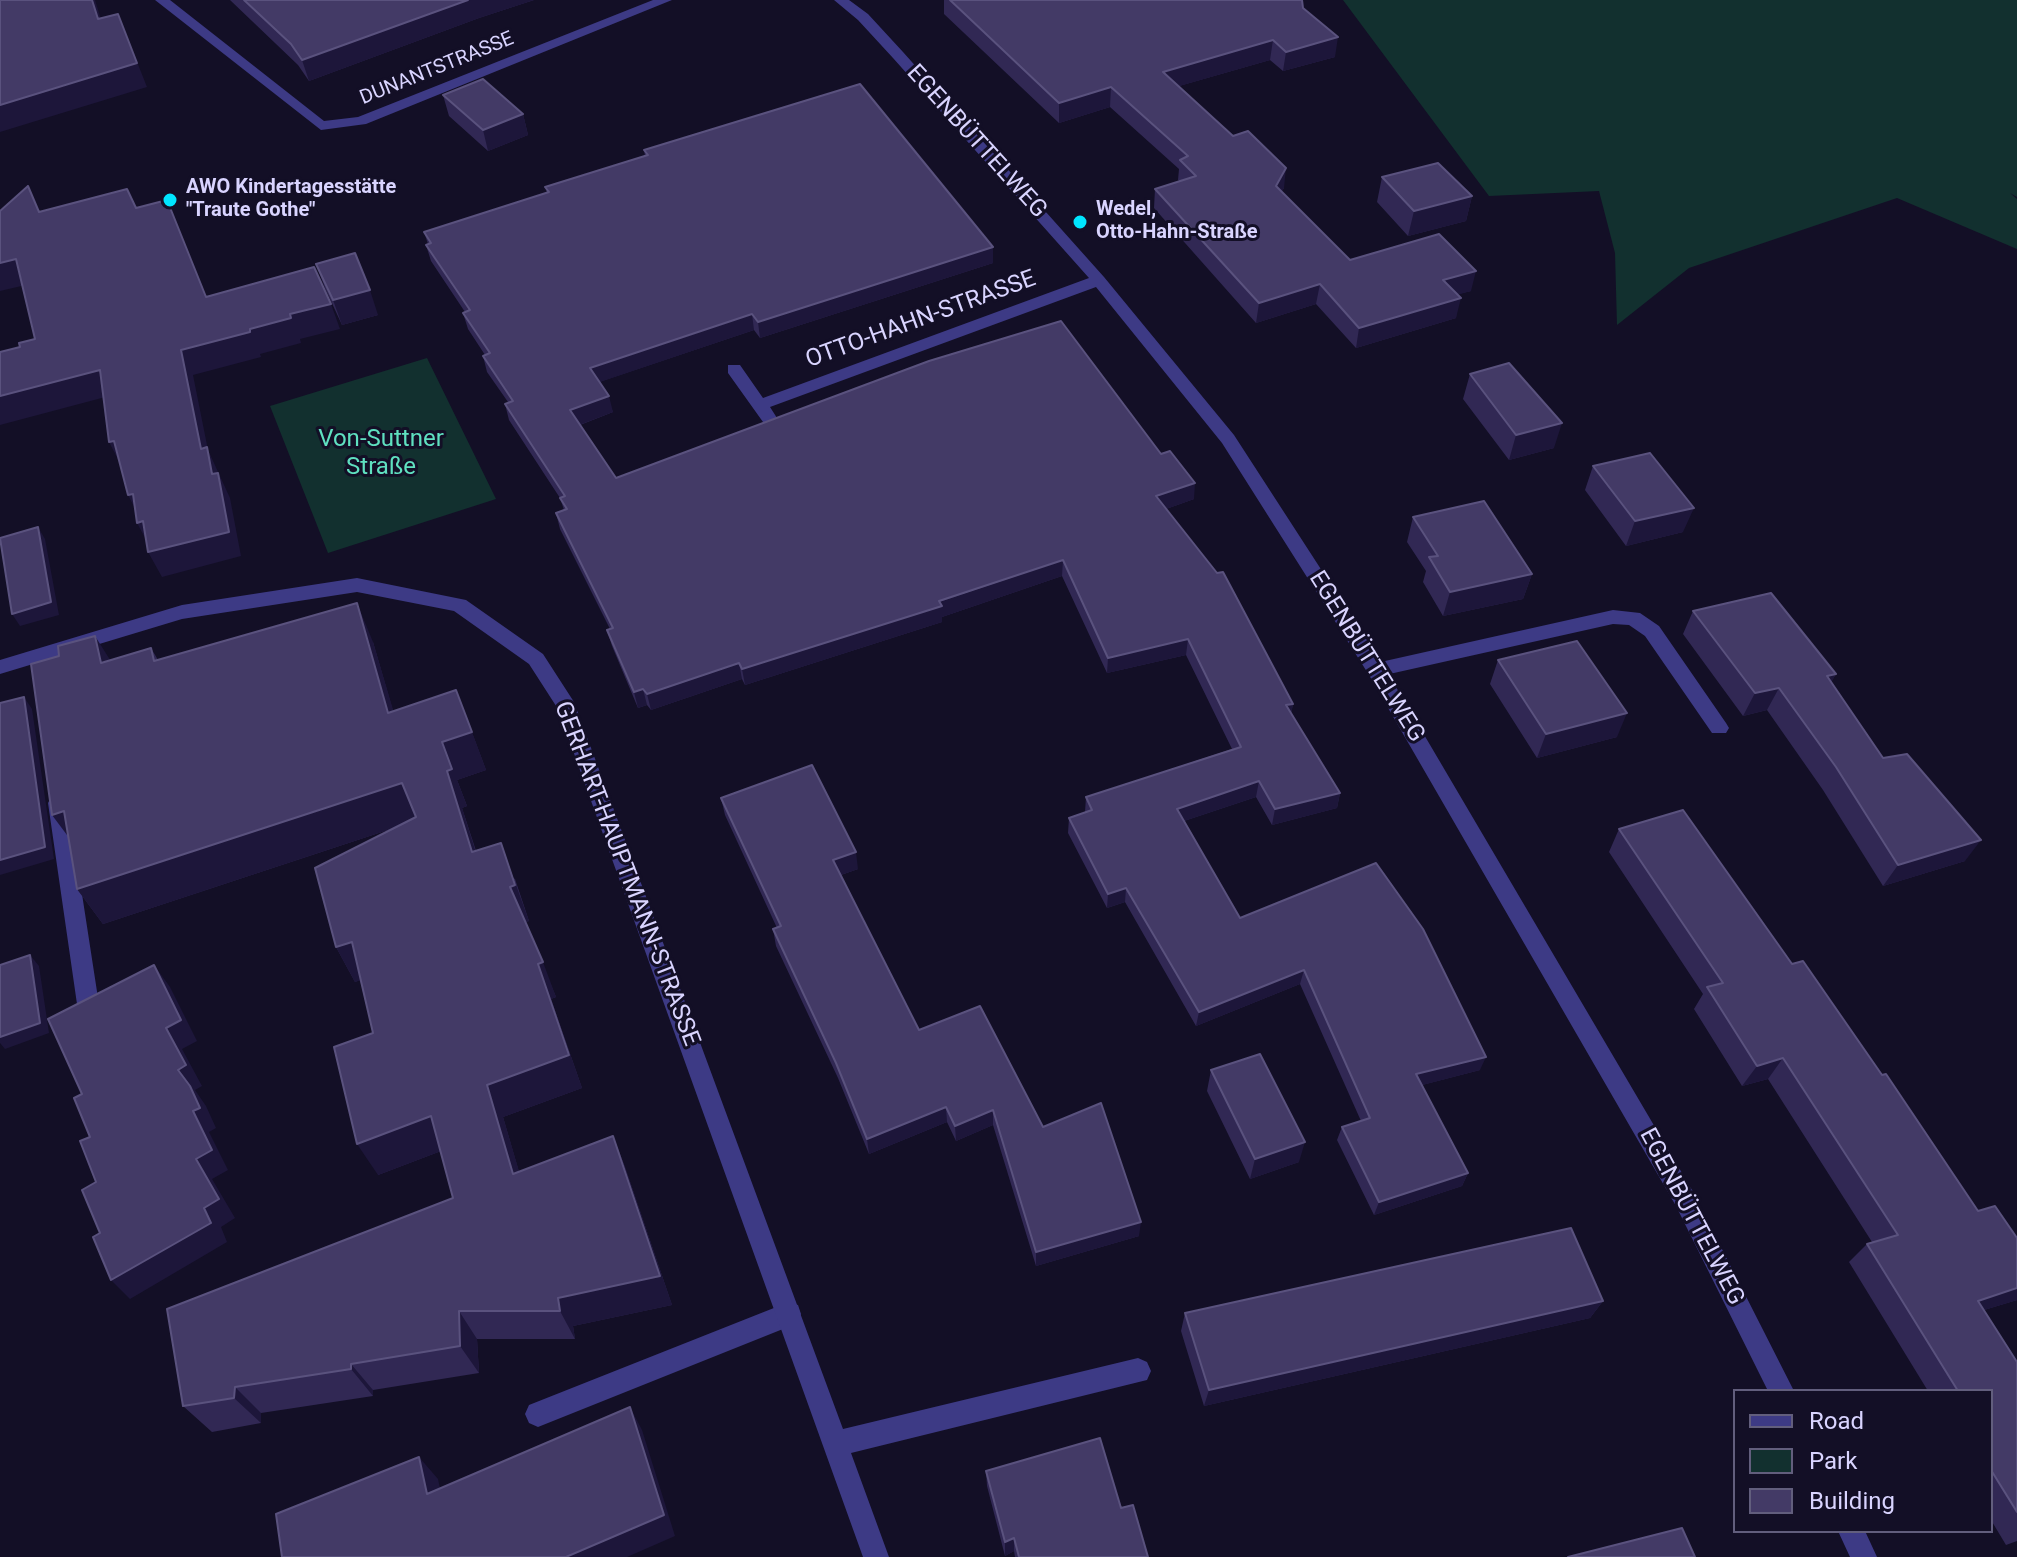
<!DOCTYPE html>
<html>
<head>
<meta charset="utf-8">
<style>
  body { margin:0 }
  #map { position:relative; width:2017px; height:1557px; overflow:hidden; background:#130f26; font-family:Roboto,sans-serif }
  canvas { display:block }
  .legend { position:absolute; left:1733px; top:1389px; width:260px; height:144px; box-sizing:border-box; background:#130f26; border:2px solid #625e7d; margin:0; padding:10px 14px; list-style:none; font-size:24px; color:#d9d4ff }
  .legend li { display:flex; align-items:center; gap:16px; height:40px }
  .legend b { width:40px; border:2px solid #625e7d }
</style>
</head>
<body>
<div id="map">
<canvas width="2017" height="1557"></canvas>
<ul class="legend">
<li><b style="height:10px;background:#3d3a85"></b>Road</li>
<li><b style="height:22px;background:#12302f"></b>Park</li>
<li><b style="height:22px;background:#433a66"></b>Building</li>
</ul>
</div>
<script>
const g = document.querySelector('canvas').getContext('2d');
g.lineJoin = 'round';
function fill(path, color) {
  g.fillStyle = color;
  g.fill(path, 'evenodd');
}
function toPath(rows) {
  const path = new Path2D();
  for (const r of rows) {
    path.moveTo(r[0], r[1]);
    for (let i = 2; i < r.length; i += 2) path.lineTo(r[i], r[i + 1]);
  }
  return path;
}
function strokePath(path, color, width, dash) {
  g.strokeStyle = color;
  g.lineWidth = width;
  g.lineCap = dash ? 'butt' : 'round';
  g.setLineDash(dash || []);
  g.stroke(path);
}
function label(font, color, halo, rows, align = 'center') {
  g.font = font + ' Roboto,sans-serif';
  g.lineWidth = 6;
  g.setLineDash([]);
  g.textBaseline = 'middle';
  g.strokeStyle = halo;
  g.fillStyle = color;
  for (const [text, x, y, turn = 0] of rows) {
    g.save();
    g.translate(x, y);
    g.rotate((+turn || 0) * Math.PI / 180);
    g.textAlign = isNaN(turn) ? turn : align;
    if (halo) g.strokeText(text, 0, 0);
    g.fillText(text, 0, 0);
    g.restore();
  }
}
fill(toPath([
  [1343,0,2017,0,2017,197,2010,193,2017,199,2017,249,1897,198,1689,268,1617,325,1615,253,1599,191,1489,196],
  [427,358,496,499,328,553,270,406]
]), '#12302f');
fill(toPath([
  [1613,610,1640,613,1659,626,1726,723,1729,728,1726,733,1712,733,1645,636,1629,625,1613,624,1376,677,1366,670,1376,663,1613,610],
  [58,795,65,797,68,803,100,1011,97,1018,89,1021,81,1018,78,1011,48,803,51,797,58,795],
  [789,1302,798,1305,801,1314,798,1323,538,1427,529,1423,525,1414,529,1405,789,1302]
]), '#3d3a85');
fill(toPath([
  [155,0,170,0,324,121,358,117,653,0,672,0,366,124,321,130,155,0],
  [834,0,849,0,868,14,903,52,1104,277,1234,435,1383,665,1692,1190,1794,1391,1768,1391,1676,1206,1369,675,1222,443,1096,287,770,407,777,418,769,424,763,422,728,373,728,365,740,365,763,398,1089,278,893,58,858,20,834,0],
  [357,578,466,600,543,654,574,702,843,1429,1138,1358,1147,1362,1151,1371,1147,1380,851,1453,889,1557,863,1557,558,709,529,664,454,611,357,592,182,619,0,674,0,660,182,605,357,578],
  [1838,1531,1865,1531,1877,1557,1850,1557,1838,1531]
]), '#3d3a85');
fill(toPath([
  [230,0,534,0,479,18,309,81,298,65],
  [944,0,1302,0,1303,8,1335,57,1283,71,1270,60,1179,86,1284,188,1281,192,1350,260,1471,291,1458,294,1456,318,1356,348,1316,304,1256,323,1154,208,1155,189,1180,181,1178,180,1179,169,1110,107,1059,123,944,14],
  [443,95,523,114,528,135,488,151,449,116],
  [644,150,993,263,760,338,754,330,599,382,613,412,580,425,616,478,1194,499,1166,509,1293,704,1291,714,1340,793,1337,808,1272,825,1256,797,1184,821,1240,918,1480,1070,1422,1085,1468,1173,1462,1186,1374,1215,1337,1140,1342,1127,1361,1121,1300,984,1196,1026,1125,902,1107,908,1068,833,1069,818,1085,812,1086,797,1232,749,1186,655,1107,673,1062,576,942,617,942,622,745,685,742,679,651,710,647,705,638,708,612,646,607,630,610,629,560,529,556,513,564,510,560,498,509,420,505,404,508,402,487,372,483,356,485,355,468,329,463,313,465,312,431,261,426,245,428,244,424,232,547,193,545,187,645,156],
  [1382,177,1472,196,1466,221,1408,236,1377,202],
  [316,264,378,315,342,325,325,288],
  [1470,374,1554,448,1509,460,1463,399],
  [1593,466,1683,532,1626,546,1585,490],
  [1413,517,1532,574,1523,599,1443,616,1423,582,1426,571,1407,542],
  [1693,611,1836,674,1831,682,1883,758,1965,861,1883,886,1823,790,1767,710,1743,716,1683,634],
  [373,642,393,711,456,690,486,770,457,780,467,806,462,808,476,851,515,879,529,921,525,922,556,997,551,999,582,1088,503,1117,519,1172,613,1136,625,1167,672,1305,573,1326,575,1339,477,1339,479,1373,373,1390,373,1396,261,1413,261,1423,212,1432,183,1406,453,1198,441,1151,378,1175,373,1033,360,980,355,982,336,947,394,828,103,924,77,889,110,660,151,648,158,660],
  [1498,660,1617,737,1537,758,1490,684],
  [721,798,858,869,841,875,919,1030,1043,1127,1139,1236,1036,1266,993,1125,956,1141,947,1122,869,1154,838,1078,776,946,773,929,777,928,725,815],
  [1619,829,1792,964,1882,1075,1978,1211,2017,1238,2017,1300,1984,1310,2017,1362,2017,1541,2006,1545,1991,1520,1991,1391,1928,1391,1849,1262,1867,1244,1872,1242,1768,1079,1742,1086,1694,1009,1703,994,1609,852],
  [1211,1070,1299,1162,1250,1179,1207,1091],
  [1603,1301,1590,1318,1204,1406,1181,1331,1185,1313],
  [986,1471,1121,1508,1148,1557,1015,1557,1014,1551,1005,1556,987,1486]
]), '#312854');
fill(toPath([
  [92,0,95,0,108,42,98,19],
  [468,0,534,0,479,18,309,81,302,60],
  [118,14,147,87,0,132,0,105],
  [1338,37,1335,57,1283,71,1286,52],
  [1273,40,1270,60,1162,91,1163,72],
  [1111,87,1110,107,1059,123,1059,103],
  [523,114,528,135,488,151,483,130],
  [1286,168,1284,188,1273,206,1276,186],
  [1472,196,1466,221,1408,236,1414,211],
  [993,247,993,263,760,338,758,322],
  [16,259,30,284,0,291,0,263],
  [1476,271,1471,291,1439,300,1443,280],
  [1320,284,1316,304,1256,323,1259,303],
  [370,290,378,315,342,325,333,300],
  [1461,298,1456,318,1356,348,1359,328],
  [331,304,340,329,300,339,301,343,260,354,261,357,193,375,208,450,230,498,241,556,162,577,148,552,212,474,201,449,181,350,290,314],
  [752,314,754,330,594,384,590,368],
  [100,370,113,395,0,425,0,396],
  [609,396,613,412,574,427,570,410],
  [1562,423,1554,448,1509,460,1516,435],
  [114,441,122,467,109,442],
  [1195,483,1194,499,1155,513,1156,496],
  [133,494,141,520,128,495],
  [1694,508,1683,532,1626,546,1635,521],
  [143,521,150,547,137,523],
  [38,527,45,539,59,615,20,626,12,614],
  [1063,560,1062,576,942,617,942,622,745,685,742,669],
  [1532,574,1523,599,1443,616,1450,592],
  [357,603,373,642,405,750,388,713],
  [95,636,119,674,101,663],
  [1188,639,1186,655,1107,673,1108,658],
  [739,663,742,679,651,710,647,694],
  [1836,674,1823,697,1827,676],
  [1779,688,1767,710,1743,716,1755,693],
  [643,689,647,705,638,708,634,692],
  [24,697,32,709,54,859,0,875,0,860],
  [1293,704,1290,719,1286,705],
  [1627,713,1617,737,1537,758,1546,734],
  [472,732,486,770,457,780,467,806,462,808,487,888,472,852,447,771,442,742],
  [1259,781,1256,797,1175,824,1177,809],
  [402,783,418,820,103,924,77,889],
  [1340,793,1337,808,1272,825,1275,809],
  [64,811,79,851,52,815],
  [1981,840,1965,861,1883,886,1898,865],
  [501,843,529,921,524,923,510,887],
  [856,852,858,869,835,877,833,860],
  [1126,888,1125,902,1107,908,1108,894],
  [352,942,371,977,355,982,336,947],
  [30,955,39,966,49,1033,5,1049,0,1043,0,1037],
  [543,962,556,997,551,999,582,1088,503,1117,529,1205,513,1174,487,1085,538,964],
  [154,965,170,987,197,1041,182,1049,202,1086,195,1090,206,1106,216,1128,209,1132,228,1170,212,1179,235,1218,221,1227,227,1242,130,1299,111,1280,204,1208,178,1070,166,1028],
  [1304,970,1300,984,1196,1026,1199,1012],
  [1486,1057,1480,1070,1411,1088,1416,1074],
  [1783,1058,1768,1079,1742,1086,1757,1066],
  [946,1107,947,1122,869,1154,867,1139],
  [993,1110,993,1125,956,1141,955,1126],
  [431,1116,449,1148,378,1175,357,1144],
  [613,1136,625,1167,672,1305,573,1326,575,1339,560,1311,558,1298],
  [1305,1142,1299,1162,1250,1179,1255,1159],
  [1468,1173,1462,1186,1374,1215,1379,1202],
  [1141,1222,1139,1236,1036,1266,1036,1252],
  [2017,1288,2017,1300,1958,1318,1978,1301],
  [1603,1301,1590,1318,1204,1406,1209,1390],
  [459,1311,477,1339,479,1373,460,1346],
  [351,1364,373,1390,373,1396,351,1369],
  [235,1387,261,1413,261,1423,234,1398],
  [630,1407,642,1430,675,1536,627,1557,566,1557],
  [419,1457,438,1479,446,1516,427,1494],
  [1014,1538,1014,1551,1005,1556,1005,1542]
]), '#1d163a');
const building = toPath([
  [0,0,92,0,98,19,118,14,137,63,0,105,0,0],
  [244,0,468,0,302,60,291,44,244,0],
  [950,0,1302,0,1303,8,1338,37,1286,52,1273,40,1163,72,1233,136,1248,131,1286,168,1276,186,1350,260,1439,234,1476,271,1443,280,1461,298,1359,328,1320,284,1259,303,1155,189,1196,176,1180,160,1188,156,1111,87,1059,103,950,0],
  [483,79,523,114,483,130,443,95,483,79],
  [860,84,993,247,758,322,752,314,590,368,609,396,570,410,616,478,929,361,1061,321,1161,454,1170,451,1195,483,1156,496,1217,573,1223,572,1293,704,1286,705,1340,793,1275,809,1259,781,1177,809,1240,918,1376,863,1423,929,1486,1057,1416,1074,1468,1173,1379,1202,1342,1127,1370,1118,1304,970,1199,1012,1126,888,1108,894,1069,818,1092,810,1086,797,1241,747,1188,639,1108,658,1063,560,939,601,942,606,742,669,739,663,647,694,643,689,634,692,607,630,613,628,556,513,567,509,560,498,565,496,505,404,513,401,483,356,490,353,463,313,470,310,426,245,431,243,424,232,549,192,545,187,648,155,644,150,860,84],
  [1438,163,1472,196,1414,211,1382,177,1438,163],
  [28,186,39,212,127,189,136,208,167,200,206,297,314,267,331,304,290,314,291,318,250,329,250,332,181,350,201,449,207,447,212,474,218,473,229,532,148,552,143,521,137,523,133,494,128,495,114,441,109,442,100,370,0,396,0,352,20,347,19,343,35,339,16,259,0,263,0,211,28,186],
  [355,253,370,290,333,300,316,264,355,253],
  [1509,363,1562,423,1516,435,1470,374,1509,363],
  [1650,453,1694,508,1635,521,1593,466,1650,453],
  [1484,501,1532,574,1450,592,1429,557,1438,556,1413,517,1484,501],
  [38,527,51,602,12,614,0,538,38,527],
  [1771,593,1836,674,1827,676,1883,758,1907,754,1981,840,1898,865,1836,767,1779,688,1755,693,1693,611,1771,593],
  [357,603,388,713,456,690,472,732,442,742,452,769,447,771,472,852,501,843,515,885,510,887,543,962,538,964,569,1055,487,1085,513,1174,613,1136,660,1276,558,1298,560,1311,459,1311,460,1346,351,1364,351,1369,235,1387,234,1398,183,1406,167,1309,453,1198,431,1116,357,1144,334,1047,373,1033,352,942,336,947,315,868,416,817,402,783,77,889,64,811,52,815,31,664,59,656,58,646,95,636,101,663,151,648,154,661,357,603],
  [1577,641,1627,713,1546,734,1498,660,1577,641],
  [24,697,45,847,0,860,0,703,24,697],
  [812,765,856,852,833,860,919,1030,980,1006,1043,1127,1101,1103,1141,1222,1036,1252,993,1110,955,1126,946,1107,867,1139,836,1063,773,929,781,926,721,798,812,765],
  [1683,810,1792,964,1803,961,1882,1075,1886,1074,1978,1211,1995,1206,2017,1238,2017,1288,1978,1301,2017,1362,2017,1512,1991,1470,1991,1391,1958,1391,1867,1244,1898,1235,1783,1058,1757,1066,1707,987,1723,983,1619,829,1683,810],
  [30,955,40,1023,0,1037,0,965,30,955],
  [154,965,181,1020,166,1028,186,1065,178,1070,190,1086,200,1108,193,1111,212,1150,196,1159,219,1199,204,1208,211,1223,111,1280,93,1237,100,1233,82,1190,96,1182,80,1141,90,1137,74,1098,82,1094,48,1019,154,965],
  [1260,1054,1305,1142,1255,1159,1211,1070,1260,1054],
  [1571,1228,1603,1301,1209,1390,1185,1313,1571,1228],
  [630,1407,664,1515,566,1557,282,1557,276,1514,419,1457,427,1494,630,1407],
  [1100,1438,1121,1508,1133,1505,1148,1557,1019,1557,1014,1538,1005,1542,986,1471,1100,1438],
  [1682,1528,1695,1557,1568,1557,1682,1528]
]);
fill(building, '#433a66');
strokePath(building, '#5a527e', 2);
for (const [x, y, r, color] of [
  [170,200,8,"#00e5ff"],
  [1080,222,8,"#00e5ff"]
]) {
  const dot = new Path2D();
  dot.arc(x, y, r, 0, 2 * Math.PI);
  g.fillStyle = color;
  g.fill(dot);
  strokePath(dot, '#130f26', 3);
}
label('20px', '#d9d4ff', '#130f26', [
  ["DUNANTSTRASSE",437,69,-22]
]);
label('bold 20px', '#d9d4ff', '#130f26', [
  ["AWO Kindertagesstätte",186,188],
  ["\"Traute Gothe\"",186,211],
  ["Wedel,",1096,210],
  ["Otto-Hahn-Straße",1096,233]
], 'left');
label('24px', '#d9d4ff', '#130f26', [
  ["EGENBÜTTELWEG",976,142,48],
  ["OTTO-HAHN-STRASSE",921,320,-20],
  ["EGENBÜTTELWEG",1366,657,58],
  ["GERHART-HAUPTMANN-STRASSE",626,874,69],
  ["EGENBÜTTELWEG",1691,1217,62]
]);
label('24px', '#5fe0c0', '#130f26', [
  ["Von-Suttner",381,440],
  ["Straße",381,468]
]);
</script>
</body>
</html>
